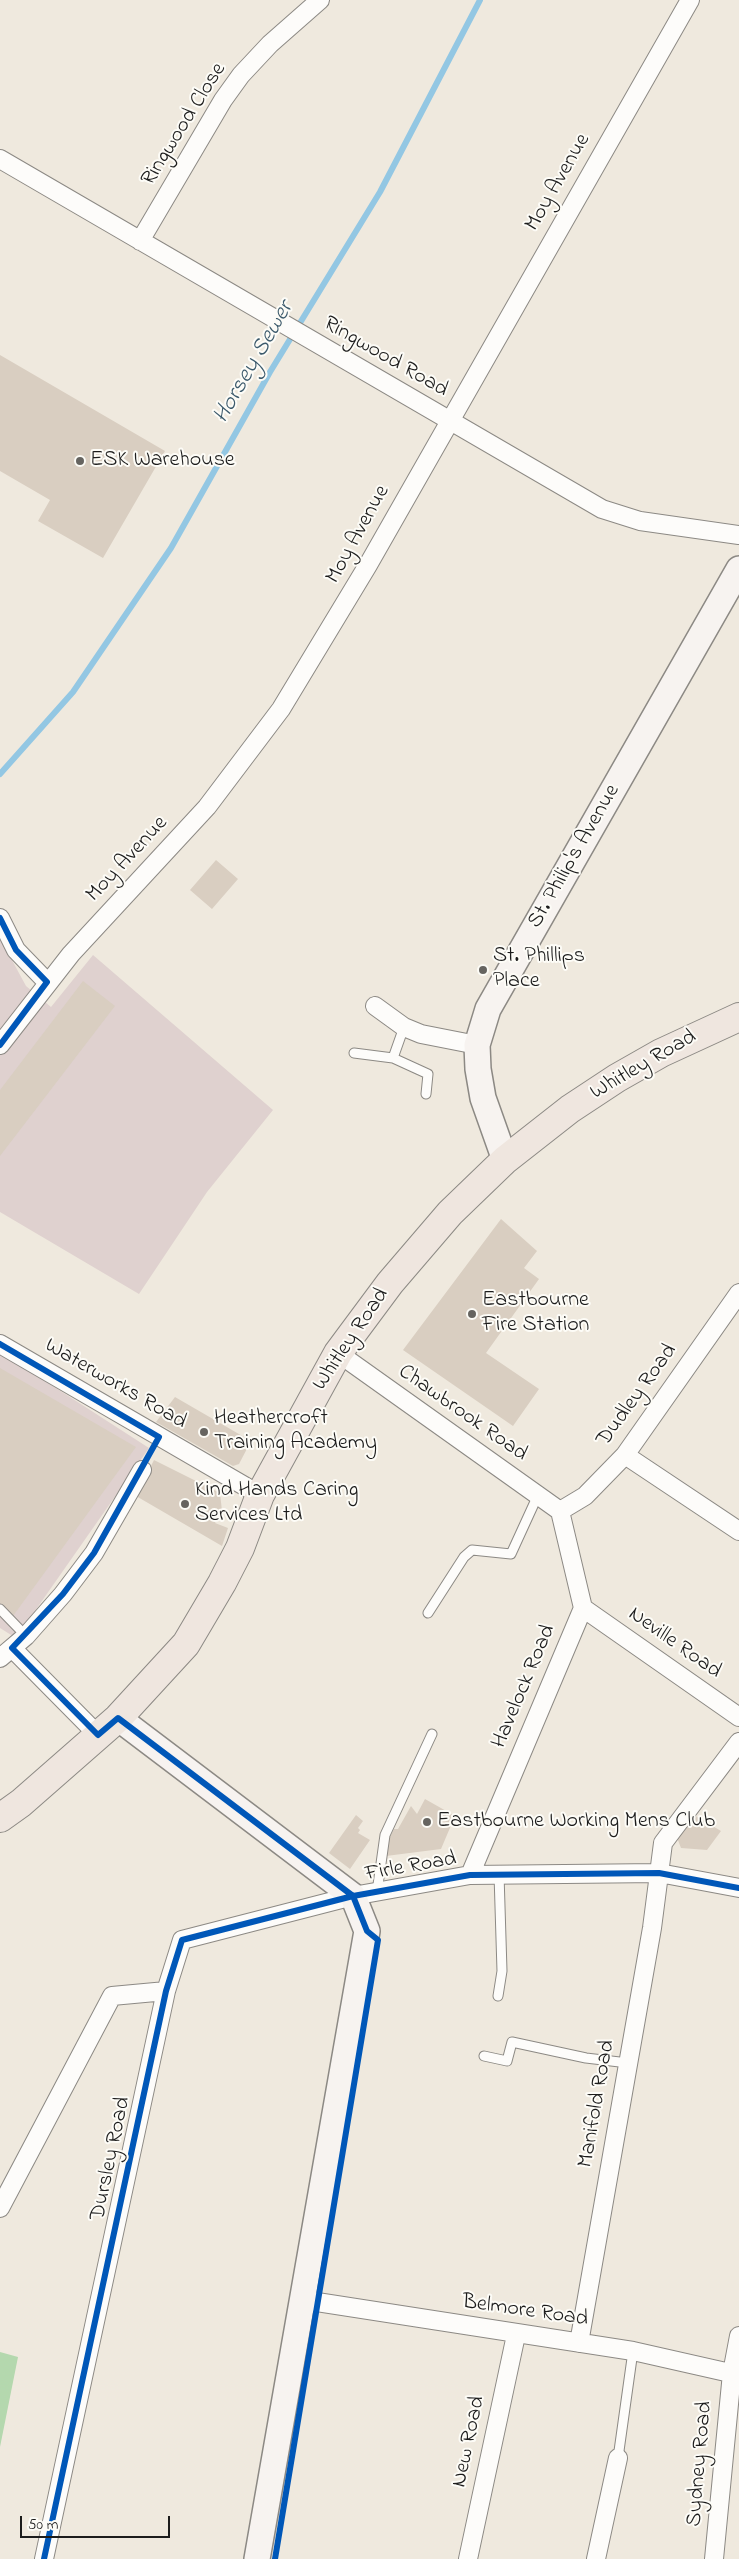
<!DOCTYPE html>
<html>
<head>
<meta charset="utf-8">
<style>
  body { margin:0 }
  #map { position:relative; width:739px; height:2559px; overflow:hidden; background:#efe9de; font-family:"Indie Flower",sans-serif }
  canvas { display:block }
  .scale { position:absolute; left:20px; top:2516px; width:150px; height:22px; box-sizing:border-box; border:2px solid #1c1c1c; border-top:0; padding-left:6px; font-size:15px; line-height:18px; white-space:nowrap; color:#1c1c1c; -webkit-text-stroke:4px #fdfcf7; paint-order:stroke }
</style>
</head>
<body>
<div id="map">
<canvas width="739" height="2559"></canvas>
<div class="scale">50 m</div>
</div>
<script>
const g = document.querySelector('canvas').getContext('2d');
g.lineJoin = 'round';
function fill(path, color) {
  g.fillStyle = color;
  g.fill(path, 'evenodd');
}
function toPath(rows) {
  const path = new Path2D();
  for (const r of rows) {
    path.moveTo(r[0], r[1]);
    for (let i = 2; i < r.length; i += 2) path.lineTo(r[i], r[i + 1]);
  }
  return path;
}
function strokePath(path, color, width, dash) {
  g.strokeStyle = color;
  g.lineWidth = width;
  g.lineCap = dash ? 'butt' : 'round';
  g.setLineDash(dash || []);
  g.stroke(path);
}
function label(font, color, halo, rows, align = 'center') {
  g.font = font + ' "Indie Flower",sans-serif';
  g.lineWidth = 4;
  g.setLineDash([]);
  g.textBaseline = 'middle';
  g.strokeStyle = halo;
  g.fillStyle = color;
  for (const [text, x, y, turn = 0] of rows) {
    g.save();
    g.translate(x, y);
    g.rotate((+turn || 0) * Math.PI / 180);
    g.textAlign = isNaN(turn) ? turn : align;
    if (halo) g.strokeText(text, 0, 0);
    g.fillText(text, 0, 0);
    g.restore();
  }
}
fill(toPath([
  [0,938,26,986,51,1007,93,955,273,1110,207,1192,139,1294,0,1212],
  [0,1352,149,1448,16,1638,0,1628]
]), '#dfd1cf');
fill(toPath([
  [0,2352,18,2357,0,2447]
]), '#b4d8ae');
strokePath(toPath([
  [0,774,73,692,171,548,270,372,380,192,480,0]
]), '#93c7e3', 6);
fill(toPath([
  [0,355,165,451,103,558,38,521,50,500,0,471],
  [216,860,238,879,212,909,190,890],
  [83,981,115,1006,0,1156,0,1090],
  [501,1219,537,1251,524,1268,539,1279,486,1353,539,1389,513,1426,403,1350],
  [0,1368,136,1447,13,1616,0,1610],
  [175,1397,251,1441,239,1464,233,1466,156,1422],
  [154,1460,220,1493,222,1511,215,1523,228,1528,222,1546,136,1496],
  [425,1799,455,1816,441,1849,386,1856,385,1847,394,1829,398,1829,411,1806,417,1814],
  [356,1815,363,1821,358,1828,360,1830,358,1833,370,1840,350,1869,329,1853],
  [694,1815,721,1831,707,1850,681,1848,676,1835]
]), '#d9cec1');
const lane = toPath([
  [404,1027,393,1058,428,1074,426,1094],
  [354,1053,393,1058],
  [0,1609,26,1636],
  [428,1613,464,1557,472,1550,511,1554,538,1495],
  [377,1892,385,1835,432,1734],
  [498,1996,502,1971,499,1874],
  [484,2056,507,2061,512,2042,586,2058,628,2063],
  [618,2458,633,2351]
]);
const street = toPath([
  [0,159,602,509,640,521,739,535],
  [140,241,223,100,241,75,270,44,320,0],
  [0,918,16,950,47,982],
  [375,1006,404,1027,421,1034,477,1045],
  [0,1045,71,954,207,807,281,709,368,565,690,0],
  [0,1344,260,1495],
  [338,1353,560,1511],
  [625,1455,739,1531],
  [560,1511,585,1496,625,1455,739,1293],
  [583,1608,739,1717],
  [12,1648,98,1735],
  [0,1658,26,1636,63,1594,94,1553,142,1470],
  [470,1875,583,1608,560,1511],
  [0,2208,112,1996,166,1991],
  [304,2300,633,2351,739,2375],
  [579,2343,652,1928,663,1843,739,1742],
  [44,2559,166,1991,182,1940,353,1896,470,1875,659,1873,739,1888],
  [468,2559,516,2335],
  [596,2559,618,2458],
  [714,2559,732,2373,739,2336]
]);
const secondary = toPath([
  [505,1160,483,1098,478,1069,477,1045,488,1009,739,569],
  [118,1718,353,1896,367,1931,257,2559]
]);
const primary = toPath([
  [0,1818,21,1803,118,1718,186,1644,222,1583,240,1548,260,1495,338,1353,390,1283,450,1213,505,1160,570,1109,617,1078,661,1053,739,1017]
]);
strokePath(lane, '#8c8984', 11);
strokePath(street, '#8c8984', 20);
strokePath(secondary, '#8c8984', 28);
strokePath(primary, '#8c8984', 30);
strokePath(lane, '#fdfcfa', 9);
strokePath(street, '#fdfcfa', 18);
strokePath(secondary, '#f7f3f0', 25);
strokePath(primary, '#efe6df', 28);
strokePath(toPath([
  [0,918,16,950,47,982,0,1045],
  [0,1344,159,1437,94,1553,63,1594,12,1648,98,1735,118,1718,353,1896],
  [44,2559,166,1991,182,1940,353,1896,470,1875,659,1873,739,1888],
  [275,2559,378,1940,367,1931,353,1896]
]), '#0057b8', 6);
for (const [x, y, r, color] of [
  [80,461,5,"#666460"],
  [483,970,5,"#666460"],
  [472,1314,5,"#666460"],
  [204,1432,5,"#666460"],
  [185,1504,5,"#666460"],
  [427,1822,5,"#666460"]
]) {
  const dot = new Path2D();
  dot.arc(x, y, r, 0, 2 * Math.PI);
  g.fillStyle = color;
  g.fill(dot);
  strokePath(dot, '#fdfcf7', 2);
}
label('22px', '#1c1c1c', '#fdfcf7', [
  ["Ringwood Close",185,125,-58],
  ["Moy Avenue",559,183,-60],
  ["Ringwood Road",385,358,30],
  ["Moy Avenue",359,535,-61],
  ["St. Philip's Avenue",575,857,-60],
  ["Moy Avenue",128,860,-47],
  ["Whitley Road",644,1066,-30],
  ["Whitley Road",352,1340,-56],
  ["Waterworks Road",115,1385,30],
  ["Dudley Road",638,1396,-54],
  ["Chawbrook Road",462,1414,35],
  ["Neville Road",674,1644,35],
  ["Havelock Road",525,1687,-67],
  ["Firle Road",411,1868,-10],
  ["Manifold Road",598,2104,-80],
  ["Dursley Road",112,2159,-78],
  ["Belmore Road",525,2312,8],
  ["New Road",470,2442,-78],
  ["Sydney Road",701,2464,-85]
]);
label('22px', '#1c1c1c', '#fdfcf7', [
  ["ESK Warehouse",90,461],
  ["St. Phillips",493,957],
  ["Place",493,982],
  ["Eastbourne",482,1301],
  ["Fire Station",482,1326],
  ["Heathercroft",214,1419],
  ["Training Academy",214,1444],
  ["Kind Hands Caring",195,1491],
  ["Services Ltd",195,1516],
  ["Eastbourne Working Mens Club",437,1822]
], 'left');
label('italic 24px', '#3c5a6c', '#fdfcf7', [
  ["Horsey Sewer",255,363,-60]
]);
</script>
</body>
</html>
